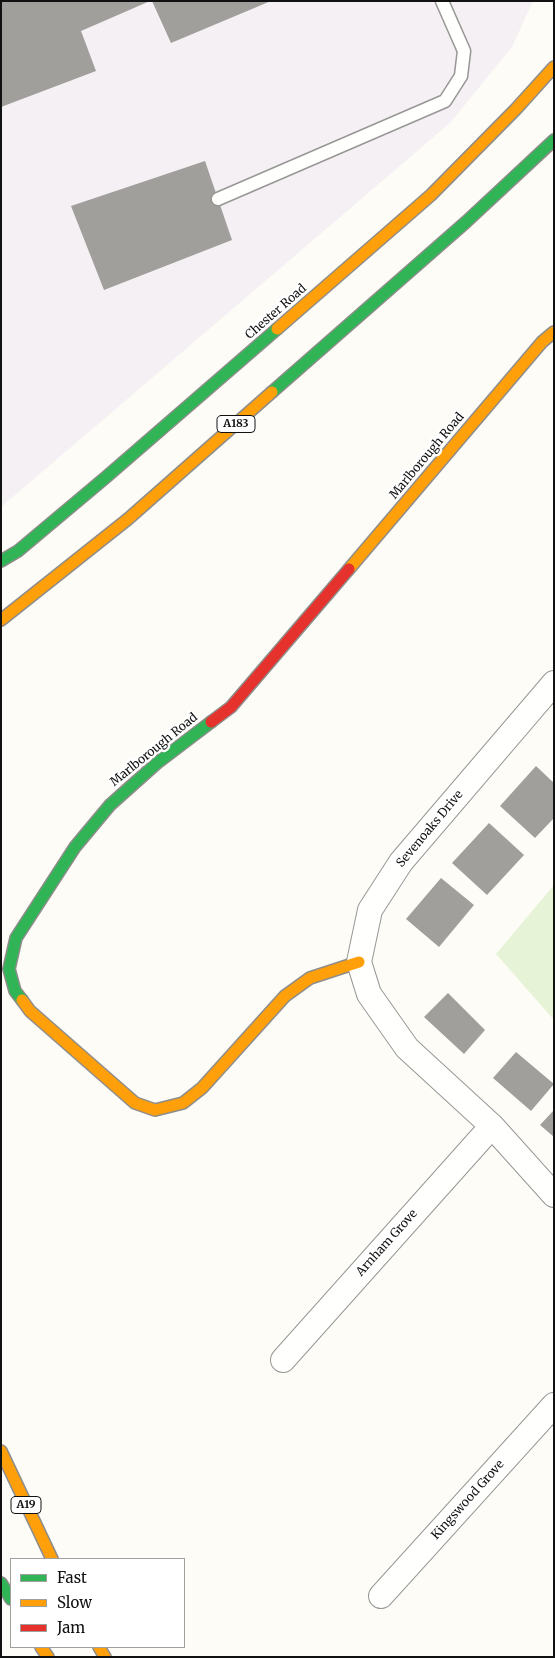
<!DOCTYPE html>
<html>
<head>
<meta charset="utf-8">
<style>
  body { margin:0 }
  #map { position:relative; width:555px; height:1658px; overflow:hidden; background:#fdfcf7; font-family:Merriweather,serif }
  canvas { display:block }
  .frame { position:absolute; inset:0; border:2px solid #111; pointer-events:none }
  .legend { position:absolute; left:10px; top:1558px; width:175px; height:90px; box-sizing:border-box; background:#fff; border:1px solid #a0a0a0; margin:0; padding:6px 9px; list-style:none; font-size:15px; color:#111 }
  .legend li { display:flex; align-items:center; gap:10px; height:25px }
  .legend b { width:25px; border:1px solid #a0a0a0 }
</style>
</head>
<body>
<div id="map">
<canvas width="555" height="1658"></canvas>
<div class="frame"></div>
<ul class="legend">
<li><b style="height:6px;background:#30b455"></b>Fast</li>
<li><b style="height:6px;background:#ff9f0a"></b>Slow</li>
<li><b style="height:6px;background:#e5322d"></b>Jam</li>
</ul>
</div>
<script>
const g = document.querySelector('canvas').getContext('2d');
g.lineJoin = 'round';
function fill(path, color) {
  g.fillStyle = color;
  g.fill(path, 'evenodd');
}
function toPath(rows) {
  const path = new Path2D();
  for (const r of rows) {
    path.moveTo(r[0], r[1]);
    for (let i = 2; i < r.length; i += 2) path.lineTo(r[i], r[i + 1]);
  }
  return path;
}
function strokePath(path, color, width, dash) {
  g.strokeStyle = color;
  g.lineWidth = width;
  g.lineCap = dash ? 'butt' : 'round';
  g.setLineDash(dash || []);
  g.stroke(path);
}
function label(font, color, halo, rows, align = 'center') {
  g.font = font + ' Merriweather,serif';
  g.lineWidth = 5;
  g.setLineDash([]);
  g.textBaseline = 'middle';
  g.strokeStyle = halo;
  g.fillStyle = color;
  for (const [text, x, y, turn = 0] of rows) {
    g.save();
    g.translate(x, y);
    g.rotate((+turn || 0) * Math.PI / 180);
    g.textAlign = isNaN(turn) ? turn : align;
    if (halo) g.strokeText(text, 0, 0);
    g.fillText(text, 0, 0);
    g.restore();
  }
}
fill(toPath([
  [1,1,533,1,512,47,450,123,1,507]
]), '#f5f0f3');
fill(toPath([
  [554,885,554,1020,496,954]
]), '#e7f3d7');
fill(toPath([
  [1,1,150,1,81,31,96,71,1,107],
  [152,1,271,1,171,43],
  [205,161,232,240,104,290,71,206],
  [536,766,554,783,554,818,535,838,500,806],
  [489,823,524,855,487,895,452,863],
  [441,878,474,905,439,947,406,919],
  [448,993,485,1030,464,1054,424,1017],
  [516,1052,554,1084,531,1111,493,1078],
  [554,1110,554,1137,540,1125]
]), '#a19f9c');
const lane = toPath([
  [218,199,445,101,461,76,464,51,442,1]
]);
const street = toPath([
  [554,683,401,862,370,910,359,962,369,994,407,1048,492,1126,554,1195],
  [283,1360,492,1126],
  [381,1596,554,1405]
]);
const fast = toPath([
  [272,392,466,222,554,140],
  [1,561,18,551,105,478,277,329],
  [22,1000,15,991,9,969,16,938,75,847,110,805,157,763,211,722],
  [1,1583,11,1599]
]);
const slow = toPath([
  [277,329,431,195,516,109,554,67],
  [349,569,542,342,554,332],
  [1,620,128,519,272,392],
  [22,1000,30,1011,135,1103,155,1110,183,1103,202,1088,285,996,310,978,359,962],
  [1,1451,52,1559],
  [41,1647,48,1657],
  [99,1647,105,1657]
]);
const jam = toPath([
  [211,722,231,707,349,569]
]);
strokePath(lane, '#979795', 15);
strokePath(street, '#979795', 26);
strokePath(fast, '#8e8d8b', 14);
strokePath(slow, '#8e8d8b', 14);
strokePath(jam, '#8e8d8b', 14);
strokePath(lane, '#fffffe', 12);
strokePath(street, '#fffffe', 24);
strokePath(fast, '#30b455', 11);
strokePath(slow, '#ff9f0a', 11);
strokePath(jam, '#e5322d', 11);
for (const [x, y, w] of [
  [236,424,38],
  [26,1505,30]
]) {
  const box = new Path2D();
  box.roundRect(x - w / 2, y - 8.5, w, 17, 4);
  g.fillStyle = '#fff';
  g.fill(box);
  strokePath(box, '#111', 1);
}
label('bold 11px', '#111', null, [
  ["A183",236,424],
  ["A19",26,1505]
]);
label('12px', '#111', '#fff', [
  ["Chester Road",276,312,-41],
  ["Marlborough Road",427,456,-50],
  ["Marlborough Road",154,750,-39],
  ["Sevenoaks Drive",430,829,-50],
  ["Arnham Grove",387,1243,-48],
  ["Kingswood Grove",468,1500,-48]
]);
</script>
</body>
</html>
